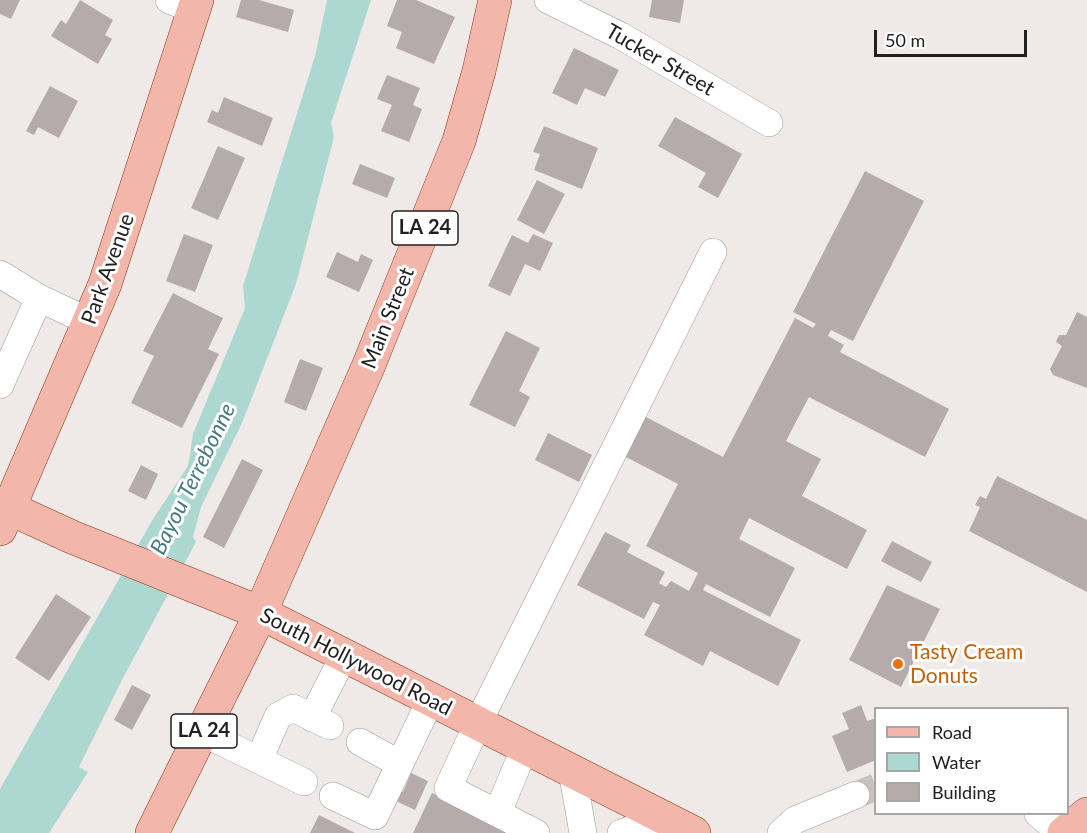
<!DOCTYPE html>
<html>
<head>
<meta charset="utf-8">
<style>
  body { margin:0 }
  #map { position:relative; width:1087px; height:833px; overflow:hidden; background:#efeae7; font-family:Lato,sans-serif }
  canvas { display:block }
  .legend { position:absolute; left:874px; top:707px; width:195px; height:108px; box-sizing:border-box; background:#fff; border:2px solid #a6a6a6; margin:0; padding:8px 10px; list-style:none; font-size:18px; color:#202020 }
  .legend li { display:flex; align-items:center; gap:12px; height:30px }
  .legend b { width:30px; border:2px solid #a6a6a6 }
  .scale { position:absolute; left:874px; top:30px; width:153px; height:27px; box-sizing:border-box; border:3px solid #202020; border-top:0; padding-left:8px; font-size:18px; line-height:21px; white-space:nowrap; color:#202020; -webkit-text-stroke:4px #fff; paint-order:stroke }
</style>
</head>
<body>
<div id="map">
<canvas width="1087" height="833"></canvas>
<ul class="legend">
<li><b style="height:8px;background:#f2b7aa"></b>Road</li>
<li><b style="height:16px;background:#add8d1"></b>Water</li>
<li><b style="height:16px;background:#b4abaa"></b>Building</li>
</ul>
<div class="scale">50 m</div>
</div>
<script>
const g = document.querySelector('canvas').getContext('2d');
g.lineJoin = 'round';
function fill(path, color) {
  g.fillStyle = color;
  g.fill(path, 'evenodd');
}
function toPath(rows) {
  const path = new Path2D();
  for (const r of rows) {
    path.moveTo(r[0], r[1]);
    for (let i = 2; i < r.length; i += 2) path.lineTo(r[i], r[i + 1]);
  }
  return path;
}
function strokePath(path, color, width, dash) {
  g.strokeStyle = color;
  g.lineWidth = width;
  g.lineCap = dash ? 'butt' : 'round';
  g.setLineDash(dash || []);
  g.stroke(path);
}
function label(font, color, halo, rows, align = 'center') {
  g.font = font + ' Lato,sans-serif';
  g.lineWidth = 6;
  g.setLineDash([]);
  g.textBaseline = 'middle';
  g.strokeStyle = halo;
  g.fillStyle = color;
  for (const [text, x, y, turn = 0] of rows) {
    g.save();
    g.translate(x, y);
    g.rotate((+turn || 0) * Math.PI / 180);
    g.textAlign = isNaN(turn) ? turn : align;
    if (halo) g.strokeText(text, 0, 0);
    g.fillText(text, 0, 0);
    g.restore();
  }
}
fill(toPath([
  [327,0,371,0,331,123,334,137,296,284,242,423,201,507,193,537,196,542,123,678,79,767,88,772,49,833,0,833,0,789,153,519,188,466,193,434,245,308,243,286,315,56]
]), '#add8d1');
fill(toPath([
  [0,0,20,0,11,19,0,14],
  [80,0,113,20,105,35,112,39,98,64,51,36,61,20,66,24],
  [241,0,259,0,294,10,288,32,236,17],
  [397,0,416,0,455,17,434,64,396,48,402,32,387,26],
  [652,0,684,0,680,23,649,17],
  [574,48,619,70,605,97,585,88,577,105,552,93],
  [387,75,420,88,413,105,422,109,409,142,381,131,392,105,377,99],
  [50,86,78,101,59,138,38,127,34,135,26,131],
  [224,97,273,118,262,146,207,122,212,110,218,113],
  [675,117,742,154,718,198,698,187,706,173,658,146],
  [544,126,598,148,582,189,534,170,540,154,533,152],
  [218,146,245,158,218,220,191,208],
  [360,164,395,178,387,198,352,184],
  [865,171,924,201,853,341,831,330,828,336,844,345,840,352,949,409,925,457,809,397,786,441,821,459,802,496,867,530,847,569,749,518,739,539,795,568,770,617,706,584,703,590,801,640,778,686,710,651,703,666,644,635,660,605,653,602,644,619,577,585,605,532,631,545,627,552,665,572,659,583,666,587,671,581,689,591,698,573,646,546,678,484,624,456,644,416,723,457,795,318,813,328,816,324,793,312],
  [537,180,565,194,544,234,517,220],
  [184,234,213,245,195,292,166,281],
  [533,234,553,243,540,271,525,264,510,296,488,286,512,235,528,243],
  [337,252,358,262,361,254,373,260,359,292,326,277],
  [173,293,223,318,208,349,219,354,182,428,131,403,154,356,143,351],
  [1077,312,1087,317,1087,388,1053,375,1050,369,1062,346,1056,342,1059,335,1066,335],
  [506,331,540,348,519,391,530,397,515,427,469,405],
  [300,359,323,368,306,411,284,402],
  [548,433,592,455,579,482,535,460],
  [242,459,263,470,224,548,203,537],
  [141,465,158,474,146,500,128,491],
  [997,476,1087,520,1087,592,969,531,980,507,975,505,980,496,986,499],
  [892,541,932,562,921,582,881,561],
  [887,585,940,609,901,687,849,660],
  [56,594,91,617,49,681,15,658],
  [132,685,151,695,132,730,114,720],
  [861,705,867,721,876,718,876,760,847,772,832,736,849,729,842,713],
  [411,773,428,781,415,810,392,799,397,789,403,792],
  [432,793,516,833,413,833],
  [319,815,355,833,310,833]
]), '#b4abaa');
strokePath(toPath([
  [856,795,876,787]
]), '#c6c2bf', 27, [27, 14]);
const minor = toPath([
  [169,0,194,9],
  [548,0,621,36,769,123],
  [0,274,39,298,0,385],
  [39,298,90,322],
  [312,718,344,656],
  [203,733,304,782],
  [360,742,400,764],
  [259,760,278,716,293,708,330,726],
  [572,771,583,833],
  [333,796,375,816,431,699],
  [498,812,525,747],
  [1038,814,1061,833],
  [536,833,448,788,478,723,713,252],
  [621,833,668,817],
  [781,833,795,820,856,795]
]);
const major = toPath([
  [0,504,72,537,261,613,694,833],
  [0,529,105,284,197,0],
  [152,833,254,627,368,367,459,141,479,71,495,0],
  [1064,833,1087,814]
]);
strokePath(minor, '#9a9a9a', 28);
strokePath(major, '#8b3311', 34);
strokePath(minor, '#fff', 27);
strokePath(major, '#f2b7aa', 33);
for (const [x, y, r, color] of [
  [898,664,6,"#e8710a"]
]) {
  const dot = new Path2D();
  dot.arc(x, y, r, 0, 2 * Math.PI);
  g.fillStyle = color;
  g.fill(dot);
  strokePath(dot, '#fff', 2);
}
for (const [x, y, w] of [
  [425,228,66],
  [204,731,66]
]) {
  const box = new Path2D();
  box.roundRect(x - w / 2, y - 17, w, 34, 4.5);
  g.fillStyle = '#fff';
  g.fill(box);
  strokePath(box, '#202020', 1.5);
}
label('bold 20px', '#202020', null, [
  ["LA 24",425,228],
  ["LA 24",204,731]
]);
label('21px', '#202020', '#fff', [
  ["Tucker Street",660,60,30],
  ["Park Avenue",108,269,-70],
  ["Main Street",388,318,-68],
  ["South Hollywood Road",356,662,27]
]);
label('21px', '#c56008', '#fff', [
  ["Tasty Cream",910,652],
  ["Donuts",910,676]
], 'left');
label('italic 22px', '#457a81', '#fff', [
  ["Bayou Terrebonne",193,479,-64]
]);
</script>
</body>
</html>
